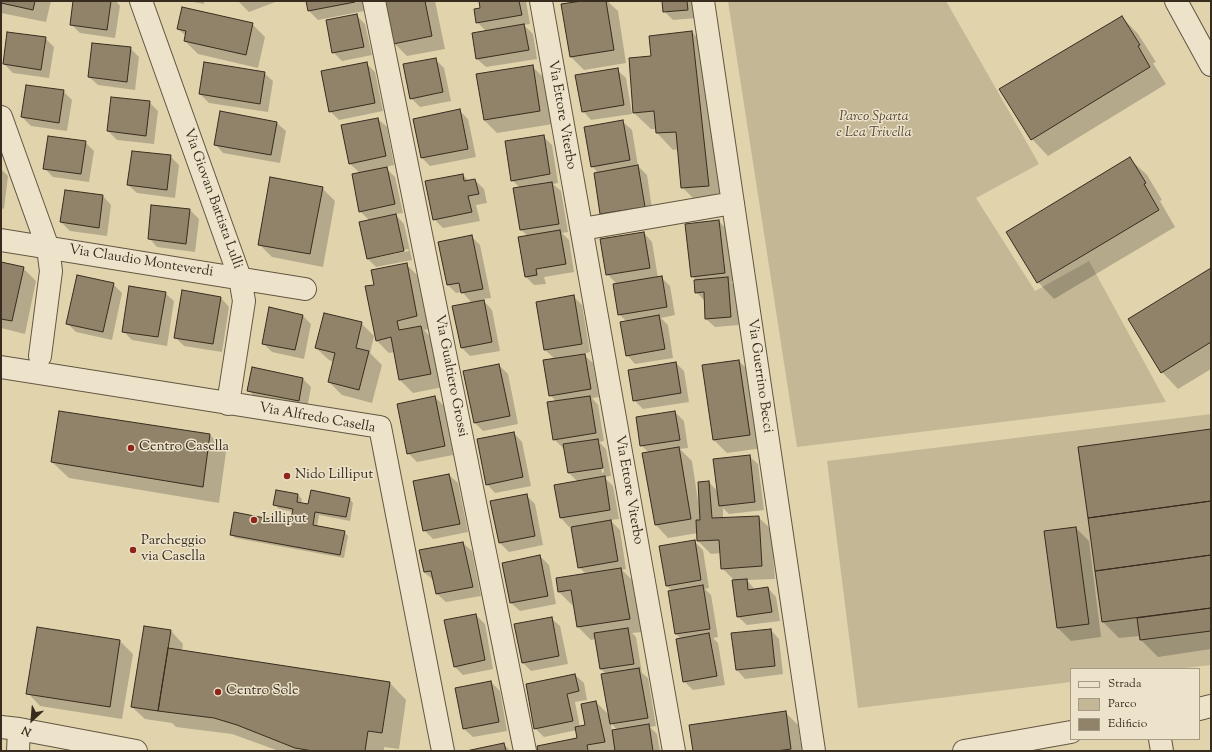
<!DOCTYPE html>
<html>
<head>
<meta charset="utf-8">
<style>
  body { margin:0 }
  #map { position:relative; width:1212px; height:752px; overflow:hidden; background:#e1d4ad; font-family:"Sorts Mill Goudy",serif }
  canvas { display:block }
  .frame { position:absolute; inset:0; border:2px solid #382c1f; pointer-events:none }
  .legend { position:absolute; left:1070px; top:668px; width:130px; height:72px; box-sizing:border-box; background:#ece3ca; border:1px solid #a49a86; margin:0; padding:5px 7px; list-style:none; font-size:12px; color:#382c1f }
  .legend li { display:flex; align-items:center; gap:8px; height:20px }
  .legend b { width:20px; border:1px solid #a49a86 }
  .north { position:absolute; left:12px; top:700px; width:40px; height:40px; -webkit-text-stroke:3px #ece3ca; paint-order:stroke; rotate:206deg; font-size:11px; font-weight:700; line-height:16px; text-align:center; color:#382c1f }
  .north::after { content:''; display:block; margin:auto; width:14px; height:18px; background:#382c1f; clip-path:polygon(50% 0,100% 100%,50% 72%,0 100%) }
</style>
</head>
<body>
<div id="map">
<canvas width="1212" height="752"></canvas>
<div class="frame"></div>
<ul class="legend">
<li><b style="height:5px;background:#ece3ca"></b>Strada</li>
<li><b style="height:11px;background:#c4b795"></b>Parco</li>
<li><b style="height:11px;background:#908369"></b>Edificio</li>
</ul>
<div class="north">N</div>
</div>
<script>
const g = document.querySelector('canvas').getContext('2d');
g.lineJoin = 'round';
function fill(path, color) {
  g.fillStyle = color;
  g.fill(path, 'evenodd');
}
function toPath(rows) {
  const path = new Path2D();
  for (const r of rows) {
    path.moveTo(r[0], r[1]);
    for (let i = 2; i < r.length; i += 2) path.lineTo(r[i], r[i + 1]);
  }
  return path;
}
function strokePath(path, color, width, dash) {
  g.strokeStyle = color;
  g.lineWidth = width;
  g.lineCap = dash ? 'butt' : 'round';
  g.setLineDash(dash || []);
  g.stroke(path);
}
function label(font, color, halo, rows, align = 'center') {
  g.font = font + ' "Sorts Mill Goudy",serif';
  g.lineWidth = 3;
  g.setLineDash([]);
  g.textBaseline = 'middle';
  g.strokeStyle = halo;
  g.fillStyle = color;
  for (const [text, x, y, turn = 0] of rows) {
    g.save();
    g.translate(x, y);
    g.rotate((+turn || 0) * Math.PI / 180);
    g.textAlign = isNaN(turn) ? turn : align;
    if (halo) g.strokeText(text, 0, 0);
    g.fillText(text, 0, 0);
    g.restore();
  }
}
fill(toPath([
  [728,1,946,1,1039,164,976,198,1035,291,1089,261,1166,402,797,447],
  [1211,414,1211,665,1175,669,1071,669,1071,682,858,708,827,461]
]), '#c4b795');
fill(toPath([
  [1,1,51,1,46,22,1,13],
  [74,1,116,1,120,6,115,38,80,33,71,24],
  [187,1,204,1,204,4],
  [238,1,278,1,249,12],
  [307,1,362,1,364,11,318,20,309,11],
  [386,1,435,1,445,49,407,56,394,43],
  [480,1,526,1,530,24,524,25,533,34,537,59,486,67,477,59,486,31,477,22,481,9],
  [588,1,607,1,618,11,626,63,584,70,571,57],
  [663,1,695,1,696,18,673,20,664,11],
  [356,15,365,24,372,55,342,61,333,52],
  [1122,17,1138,34,1156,62,1153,63,1166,84,1048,156,1032,139],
  [252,24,265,37,258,68,198,54,185,41,186,36,178,29],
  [692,32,708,49,725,202,699,204,682,187,679,149,673,150,657,133,656,129,651,129,634,113,652,57],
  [45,38,54,47,49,78,13,73,4,64],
  [130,48,139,57,135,90,98,85,89,77],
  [435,59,444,68,451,101,420,107,411,98],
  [366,63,375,72,383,111,339,120,330,111],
  [532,66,545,79,553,124,497,133,484,120],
  [617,70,626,78,632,114,591,120,583,111],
  [264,73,273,81,268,112,209,103,200,94],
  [63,91,72,100,67,131,31,126,22,117],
  [149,102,158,111,154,144,117,140,108,131],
  [459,110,468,119,476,157,430,166,422,158],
  [220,112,277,123,286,131,280,163,223,153,215,144],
  [378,119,387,127,394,165,385,167,395,177,403,213,395,214,404,224,412,260,376,267,367,258,369,220,360,211,360,173,349,163],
  [408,249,409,251,373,258,373,256],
  [623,122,632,130,638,166,647,175,653,215,610,222,601,214,598,173,592,166],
  [543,136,552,145,558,183,553,184,561,191,568,232,562,233,569,240,574,272,544,277,546,284,534,285,526,277,528,236,521,230,520,188,512,180],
  [85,142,94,151,89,182,53,177,44,168],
  [170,156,179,165,175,198,137,193,128,185],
  [1130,159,1147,175,1162,200,1160,201,1175,227,1054,299,1038,282],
  [1,169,8,176,4,209,1,208],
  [463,175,469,181,475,180,484,189,487,203,476,205,480,221,443,228,434,219],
  [322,188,335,201,323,267,272,257,259,244],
  [103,196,111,205,107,236,70,231,61,222],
  [152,206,190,210,199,219,195,252,157,247,149,238],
  [719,221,727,230,733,281,731,282,736,287,739,325,715,327,706,319,705,301,696,292,697,281,692,276],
  [644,233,652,242,658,278,661,277,670,286,675,315,661,318,668,325,673,358,635,364,627,355,627,322,619,314,617,284,607,274],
  [472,237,480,245,491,298,482,299,492,310,500,351,470,356,462,348,472,303,462,292,456,293,447,284],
  [1,263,23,268,36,281,25,334,1,328],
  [406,264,419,277,430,329,424,330,433,340,443,387,413,393,400,380,395,352,389,353,376,340,376,285],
  [1211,270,1211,369,1178,389,1162,372],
  [113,284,122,293,112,340,76,332,67,323],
  [165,293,174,301,167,346,132,340,123,331],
  [574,297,582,305,590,352,583,354,593,363,599,397,592,398,598,405,604,441,599,442,606,449,611,476,604,477,613,486,619,519,610,520,620,530,626,569,622,570,634,582,642,632,632,633,636,637,642,673,648,678,656,726,650,727,657,734,660,751,539,751,578,739,577,730,544,737,535,728,575,675,584,683,587,700,575,702,580,727,586,726,596,702,609,715,607,675,601,669,596,639,591,640,578,627,574,604,572,605,559,592,557,579,586,574,579,567,572,526,569,527,561,518,555,485,578,482,569,473,565,448,563,448,554,439,557,402,550,395,555,359,545,350],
  [598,448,600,448,604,472,602,473],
  [611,723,617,730,612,731],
  [221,298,229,307,222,352,184,346,175,337],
  [302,315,311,324,304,359,272,352,263,343],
  [361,323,374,336,370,353,382,365,372,403,342,395,329,382,334,362,329,360,316,348],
  [739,361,752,374,763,448,727,453,714,440],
  [676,363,684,371,689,402,643,409,634,400],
  [499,365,508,374,518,424,483,431,475,423],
  [303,379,311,387,307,409,257,399,248,390],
  [435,397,444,406,453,455,417,462,408,453],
  [675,412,684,421,688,448,680,449,692,461,698,501,700,501,709,482,718,492,749,456,758,464,764,510,729,514,723,508,723,519,758,517,771,529,775,579,747,580,755,590,768,588,776,597,780,621,747,625,738,617,735,581,722,568,721,553,711,554,698,541,698,533,668,538,656,525,644,453,649,453,641,445],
  [1211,430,1211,649,1158,657,1141,640,1140,636,1119,638,1103,622],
  [514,433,522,442,531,486,495,493,487,484],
  [210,435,226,452,219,503,69,478,52,462],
  [449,475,458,483,468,532,433,539,424,530],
  [298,495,302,499,301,503,309,505,349,498,353,503,350,521,319,515,317,527,344,532,348,536,344,558,235,538,231,534,291,524,293,512,279,509,275,505],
  [526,495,535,504,543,545,509,552,500,543],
  [1076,528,1089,541,1101,637,1071,641,1058,628],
  [694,541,703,550,709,588,705,589,711,595,718,637,713,638,718,643,725,685,693,690,684,681,681,639,676,634,672,591,666,585],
  [463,543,472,551,481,596,446,602,437,594,433,580,424,572],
  [540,556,549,565,556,604,520,611,511,603],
  [476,615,485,624,493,669,463,675,454,666],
  [551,618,560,626,568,664,531,671,523,663],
  [771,630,779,639,783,674,745,679,737,670],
  [171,631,183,644,182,651,390,683,406,700,399,749,384,747,384,751,279,751,232,734,176,727,172,723,145,719,132,707],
  [120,641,133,654,122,719,40,706,28,693],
  [491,682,500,691,507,731,473,737,464,729],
  [785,712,798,725,802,751,694,751],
  [504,744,510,751,470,751]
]), '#0003');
const building = toPath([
  [1,1,35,1,33,10,1,3,1,1],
  [73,1,111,1,107,30,70,25,73,1],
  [306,1,355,1,355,2,308,11,306,1],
  [385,1,425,1,432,36,393,44,385,1],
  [479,1,519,1,522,15,476,23,474,9,480,8,479,1],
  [582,1,606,1,614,50,570,57,561,4,582,1],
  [662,1,687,1,688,10,663,12,662,1],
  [182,7,253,23,246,55,184,41,186,31,177,29,182,7],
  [357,14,364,47,332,53,326,20,357,14],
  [1122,16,1140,45,1138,46,1150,67,1031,140,999,89,1122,16],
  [524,24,529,50,476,59,472,33,524,24],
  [692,31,709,186,681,188,676,132,656,133,654,111,633,113,629,58,651,56,649,36,692,31],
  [7,32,46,37,41,70,3,64,7,32],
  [92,43,131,47,127,82,88,77,92,43],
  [436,58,443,92,410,99,403,64,436,58],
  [204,62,265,72,260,104,199,94,204,62],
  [367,62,375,103,329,112,321,71,367,62],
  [533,65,540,111,484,120,476,74,533,65],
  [618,68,624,105,582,112,575,75,618,68],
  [26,85,64,90,59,123,21,117,26,85],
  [111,97,150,101,146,136,107,131,111,97],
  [460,109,468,149,421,158,413,119,460,109],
  [220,111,277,122,271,155,214,145,220,111],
  [378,118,386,156,349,164,341,125,378,118],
  [623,120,630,160,591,167,584,127,623,120],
  [544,135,550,174,511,181,505,141,544,135],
  [48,136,86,141,81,174,43,169,48,136],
  [132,151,171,155,167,190,127,185,132,151],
  [1130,157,1146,183,1144,184,1159,210,1037,283,1006,232,1130,157],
  [638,165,645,207,600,214,594,173,638,165],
  [387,167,395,204,359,212,352,174,387,167],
  [463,174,464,181,475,179,479,194,468,196,472,212,433,220,425,181,463,174],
  [270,177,323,187,310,254,258,245,270,177],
  [552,182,559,224,520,230,513,188,552,182],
  [65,190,103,195,99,228,60,222,65,190],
  [151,205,190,209,186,244,148,239,151,205],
  [396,214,404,251,367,259,359,222,396,214],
  [719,220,725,273,691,277,685,224,719,220],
  [560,230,566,264,536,269,537,275,525,277,518,237,560,230],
  [644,232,650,268,606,275,600,239,644,232],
  [472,235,483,289,461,293,459,283,447,285,438,242,472,235],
  [1,262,24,267,12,321,1,319,1,262],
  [407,263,417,316,397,321,399,330,421,326,431,374,399,380,391,337,376,341,365,286,374,285,371,270,407,263],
  [1211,268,1211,342,1161,373,1128,319,1211,268],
  [77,275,114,283,103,332,66,324,77,275],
  [662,276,667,307,618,315,613,284,662,276],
  [728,277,731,317,705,319,704,292,695,293,694,280,728,277],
  [129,286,166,292,158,337,122,332,129,286],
  [182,290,221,297,213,344,174,338,182,290],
  [574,295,582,344,544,350,536,302,574,295],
  [484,300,492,342,461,348,452,306,484,300],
  [269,307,303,315,295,350,262,344,269,307],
  [324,313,362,322,356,348,369,351,359,390,328,382,335,353,315,348,324,313],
  [659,315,665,349,626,356,620,322,659,315],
  [585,354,591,389,549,396,543,360,585,354],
  [739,360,750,435,713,440,702,365,739,360],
  [676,362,681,393,633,401,628,370,676,362],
  [499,364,510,416,474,423,463,371,499,364],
  [252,367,303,378,299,401,247,391,252,367],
  [435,396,445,446,407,454,397,404,435,396],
  [590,396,596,433,553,440,547,402,590,396],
  [59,411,210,434,203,487,51,462,59,411],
  [675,411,680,440,640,446,636,417,675,411],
  [1211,429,1211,501,1088,518,1078,447,1211,429],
  [514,432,523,477,486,485,477,439,514,432],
  [598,439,603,468,568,473,563,444,598,439],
  [679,447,691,519,655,525,642,453,679,447],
  [750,455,755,502,719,506,713,459,750,455],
  [449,474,460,524,423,531,413,481,449,474],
  [605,476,610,510,560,518,554,485,605,476],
  [709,481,712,518,759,516,762,566,721,569,719,540,697,541,696,520,700,520,698,482,709,481],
  [276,490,298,494,297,502,308,504,311,490,350,498,346,517,315,512,313,525,345,531,340,555,230,535,234,512,290,523,293,509,273,505,276,490],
  [527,494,535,536,499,543,490,501,527,494],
  [1211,501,1211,555,1095,571,1088,518,1211,501],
  [611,520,618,561,578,568,571,527,611,520],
  [1076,527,1089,624,1057,628,1044,531,1076,527],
  [695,540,701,580,666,586,659,546,695,540],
  [463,542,473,587,436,594,431,571,424,572,419,550,463,542],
  [540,555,548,596,510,603,502,563,540,555],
  [1211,555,1211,608,1102,622,1095,571,1211,555],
  [621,568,630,619,577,627,571,590,558,592,556,578,621,568],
  [747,579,748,590,768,587,772,612,737,617,732,580,747,579],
  [703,585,710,629,675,634,668,591,703,585],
  [1211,608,1211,631,1140,640,1137,618,1211,608],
  [476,614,485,660,454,667,444,620,476,614],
  [552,617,559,656,522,663,514,624,552,617],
  [144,626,171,630,158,711,131,707,144,626],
  [37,627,120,640,110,707,26,694,37,627],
  [628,628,634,664,600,669,594,633,628,628],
  [771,629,775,666,736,670,731,633,771,629],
  [709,633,717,676,683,682,676,639,709,633],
  [168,648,390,682,382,733,368,731,365,751,313,751,295,748,237,725,214,718,158,711,168,648],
  [639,668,648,718,610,724,601,674,639,668],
  [575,674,579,691,567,694,573,721,534,729,526,684,575,674],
  [491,681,499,722,463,729,455,688,491,681],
  [596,701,605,742,587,745,588,751,538,751,537,746,577,738,575,727,585,725,581,704,596,701],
  [786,711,791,749,776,751,693,751,689,725,786,711],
  [649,724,653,751,615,751,612,730,649,724],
  [504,743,506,751,466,751,504,743]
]);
fill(building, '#908369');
strokePath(building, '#382c1f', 1);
const minor = toPath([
  [141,1,240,278,244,301,228,404],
  [374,1,525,751],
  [541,1,674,751],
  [703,1,814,751],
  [1176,1,1211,65],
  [1,117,48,248,51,271,40,356],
  [582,229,733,203],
  [1,240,305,289],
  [1,367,380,427,443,751],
  [1199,709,1211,706],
  [1,727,19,729,136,751],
  [1160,739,1162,751],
  [18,751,19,729],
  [964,751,1071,732]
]);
strokePath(minor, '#625642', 24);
strokePath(minor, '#ece3ca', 22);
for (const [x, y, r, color] of [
  [131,448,4,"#8f2418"],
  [287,476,4,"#8f2418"],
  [254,520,4,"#8f2418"],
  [133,550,4,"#8f2418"],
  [218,692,4,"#8f2418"]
]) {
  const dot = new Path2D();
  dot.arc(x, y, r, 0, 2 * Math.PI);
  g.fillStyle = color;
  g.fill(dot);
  strokePath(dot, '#ece3ca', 1.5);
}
label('14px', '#382c1f', '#ece3ca', [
  ["Via Ettore Viterbo",561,115,80],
  ["Via Giovan Battista Lulli",212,199,70],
  ["Via Claudio Monteverdi",141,262,9],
  ["Via Gualtiero Grossi",450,376,79],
  ["Via Guerrino Becci",759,376,82],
  ["Via Alfredo Casella",317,419,10],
  ["Via Ettore Viterbo",628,490,80]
]);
label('italic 14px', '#544837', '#ece3ca', [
  ["Parco Sparta",874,118],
  ["e Lea Trivella",874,134]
]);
label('14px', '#382c1f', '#ece3ca', [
  ["Centro Casella",139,448],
  ["Nido Lilliput",295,476],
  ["Lilliput",262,520],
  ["Parcheggio",141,542],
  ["via Casella",141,558],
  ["Centro Sole",226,692]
], 'left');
</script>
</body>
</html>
